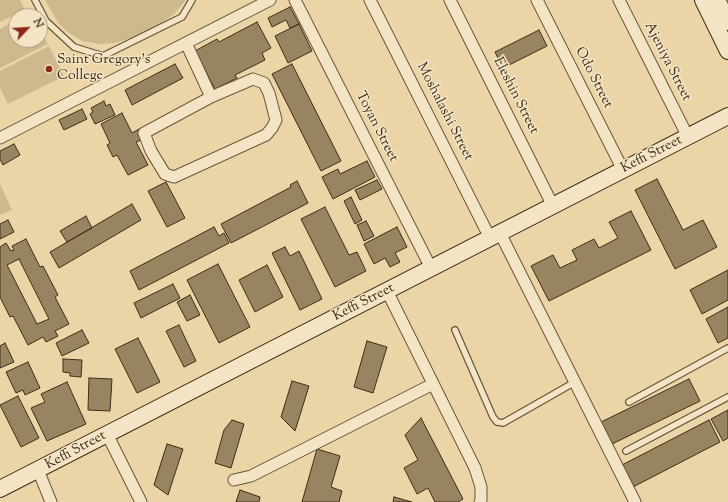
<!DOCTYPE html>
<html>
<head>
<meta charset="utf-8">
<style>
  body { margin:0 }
  #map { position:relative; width:728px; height:502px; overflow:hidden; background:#ebd5a6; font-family:"Sorts Mill Goudy",serif }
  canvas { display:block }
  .north { position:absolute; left:8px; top:8px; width:40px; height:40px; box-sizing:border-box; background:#f2e4c5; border:1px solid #aa9b7f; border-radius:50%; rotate:65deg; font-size:11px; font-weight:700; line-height:16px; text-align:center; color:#3e2d16 }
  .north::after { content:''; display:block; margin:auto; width:14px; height:18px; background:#8f2418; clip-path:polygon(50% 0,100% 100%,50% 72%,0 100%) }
</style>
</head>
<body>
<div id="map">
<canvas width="728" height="502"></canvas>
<div class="north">N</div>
</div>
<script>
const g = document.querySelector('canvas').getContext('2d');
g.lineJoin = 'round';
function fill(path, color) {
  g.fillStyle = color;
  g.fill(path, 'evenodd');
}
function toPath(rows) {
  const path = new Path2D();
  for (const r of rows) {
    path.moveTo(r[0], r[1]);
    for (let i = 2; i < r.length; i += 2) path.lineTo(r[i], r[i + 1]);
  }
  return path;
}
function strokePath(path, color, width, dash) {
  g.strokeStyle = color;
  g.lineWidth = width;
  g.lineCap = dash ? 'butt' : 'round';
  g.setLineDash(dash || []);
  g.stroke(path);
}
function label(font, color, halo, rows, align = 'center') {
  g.font = font + ' "Sorts Mill Goudy",serif';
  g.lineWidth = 3;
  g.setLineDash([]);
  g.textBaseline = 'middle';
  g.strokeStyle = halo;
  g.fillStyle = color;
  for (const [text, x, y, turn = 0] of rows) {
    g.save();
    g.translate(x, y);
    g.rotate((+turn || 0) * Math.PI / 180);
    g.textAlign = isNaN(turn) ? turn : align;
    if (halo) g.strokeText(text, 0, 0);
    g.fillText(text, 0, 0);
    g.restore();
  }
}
fill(toPath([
  [0,0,20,0,25,10,0,22],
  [45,0,186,0,174,14,159,25,133,38,114,43,100,44,82,41,69,33,59,24],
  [16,20,16,40,40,40,40,29,48,44,0,68,0,29],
  [49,46,64,76,8,104,0,88,0,71],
  [0,184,12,210,0,215]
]), '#ceb88e');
const building = toPath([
  [290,7,299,24,290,28,286,20,272,27,268,18,290,7],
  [257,22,271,48,262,53,265,60,235,75,237,78,215,89,195,51,217,39,219,42,257,22],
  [299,24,312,51,288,63,275,36,299,24],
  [539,30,547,46,503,68,495,52,539,30],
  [175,64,183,78,132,105,125,90,175,64],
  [292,64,341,161,321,171,272,74,292,64],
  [104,101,106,106,110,104,115,115,95,124,90,114,93,112,91,108,104,101],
  [82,109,87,119,64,130,59,120,82,109],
  [122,113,132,133,139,129,144,139,136,142,148,165,128,175,117,155,113,157,107,145,110,143,101,124,122,113],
  [14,144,20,155,3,165,0,159,0,151,14,144],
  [367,161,375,177,333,199,322,177,338,169,340,174,367,161],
  [657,179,683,230,703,220,717,247,675,269,635,190,657,179],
  [377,180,382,189,360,200,355,190,377,180],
  [297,181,308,203,231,243,221,224,291,187,290,185,297,181],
  [166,182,185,218,167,227,148,191,166,182],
  [351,197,362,220,355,224,344,201,351,197],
  [132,204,141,220,59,268,50,252,132,204],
  [325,207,349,255,357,252,366,271,335,287,301,219,325,207],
  [631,211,651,250,549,301,531,266,553,255,560,268,577,260,572,250,594,239,599,248,618,238,609,222,631,211],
  [86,216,92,228,67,242,60,231,86,216],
  [8,220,14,232,0,239,0,224,8,220],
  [366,221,374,236,364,241,357,225,366,221],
  [214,227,219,236,224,233,229,243,139,290,130,271,214,227],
  [397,227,407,247,395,253,400,262,390,267,385,258,374,264,364,244,397,227],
  [26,239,40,267,43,266,58,295,55,297,69,324,55,331,58,336,46,342,43,337,28,345,13,316,10,317,0,297,0,247,6,243,11,251,14,250,12,246,26,239],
  [19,259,49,319,37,324,7,265,19,259],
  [285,247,290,256,299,251,322,299,300,310,272,253,285,247],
  [218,264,250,327,219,343,187,280,218,264],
  [267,265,283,297,255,312,239,280,267,265],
  [728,270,728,300,702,314,690,290,728,270],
  [173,284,180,298,141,318,134,303,173,284],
  [190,295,200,315,187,321,177,302,190,295],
  [728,307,728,338,718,343,706,319,728,307],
  [179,325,196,361,184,367,166,331,179,325],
  [82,330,89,343,62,356,56,343,82,330],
  [138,338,160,382,137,393,115,349,138,338],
  [367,341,387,347,373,393,354,387,367,341],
  [5,343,14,362,0,368,0,346,5,343],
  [63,359,82,360,81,377,70,376,70,373,63,372,63,359],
  [28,362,40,388,25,395,23,390,16,393,6,372,28,362],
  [89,378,112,379,110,411,88,410,89,378],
  [689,379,700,401,610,445,597,424,689,379],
  [292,381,309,386,295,431,281,417,292,381],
  [67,382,86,424,47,441,31,408,45,402,41,394,67,382],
  [18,396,39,438,21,447,0,405,18,396],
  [728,410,728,438,723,441,711,419,728,410],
  [421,418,463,499,458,502,435,502,428,488,417,494,404,468,418,460,405,435,421,418],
  [232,420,244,424,231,468,215,463,224,430,232,420],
  [709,420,720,442,631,488,620,466,709,420],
  [167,444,183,449,168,495,154,485,167,444],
  [317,449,340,456,331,487,342,491,339,502,302,502,317,449],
  [240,490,260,497,259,502,236,502,240,490],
  [394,497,412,502,393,502,394,497]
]);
fill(building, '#988461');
strokePath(building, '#3e2d16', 1);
const service = toPath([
  [35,0,46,21,74,47,103,56,182,17,192,0],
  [455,330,493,417,497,422,503,423,575,382],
  [629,402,728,348],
  [626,451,728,397]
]);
const minor = toPath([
  [295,0,431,268],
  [370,0,490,238],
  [450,0,553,206],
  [537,0,623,170],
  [619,0,688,137],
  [186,43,211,97],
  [253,79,264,83,269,93,276,120,272,128,266,135,174,177,165,174,151,151,144,133,211,97,253,79],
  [0,138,270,0],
  [500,233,635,502],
  [387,291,475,468,481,487,481,500,480,502],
  [107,434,141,502],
  [38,470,51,502],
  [234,480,251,476,261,471,433,384]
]);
const secondary = toPath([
  [703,0,728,51],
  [717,0,728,22],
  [0,489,728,116]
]);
strokePath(service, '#69573a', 8);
strokePath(minor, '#69573a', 13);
strokePath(secondary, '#3e2d16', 18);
strokePath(service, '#f2e4c5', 5.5);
strokePath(minor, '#f2e4c5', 11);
strokePath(secondary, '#f2e4c5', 16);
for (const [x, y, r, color] of [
  [49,69,4,"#8f2418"]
]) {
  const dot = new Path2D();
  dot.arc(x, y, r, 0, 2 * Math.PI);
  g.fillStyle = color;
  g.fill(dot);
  strokePath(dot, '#f2e4c5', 1.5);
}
label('14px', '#3e2d16', '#f2e4c5', [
  ["Saint Gregory's",57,61],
  ["College",57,77]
], 'left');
label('14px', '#3e2d16', '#f2e4c5', [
  ["Ajeniya Street",667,62,63],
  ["Odo Street",593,78,63],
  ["Eleshin Street",515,96,63],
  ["Moshalashi Street",444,112,63],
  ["Toyan Street",376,127,63],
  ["Keffi Street",652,155,-27],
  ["Keffi Street",364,303,-27],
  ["Keffi Street",76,451,-28]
]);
</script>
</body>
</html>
